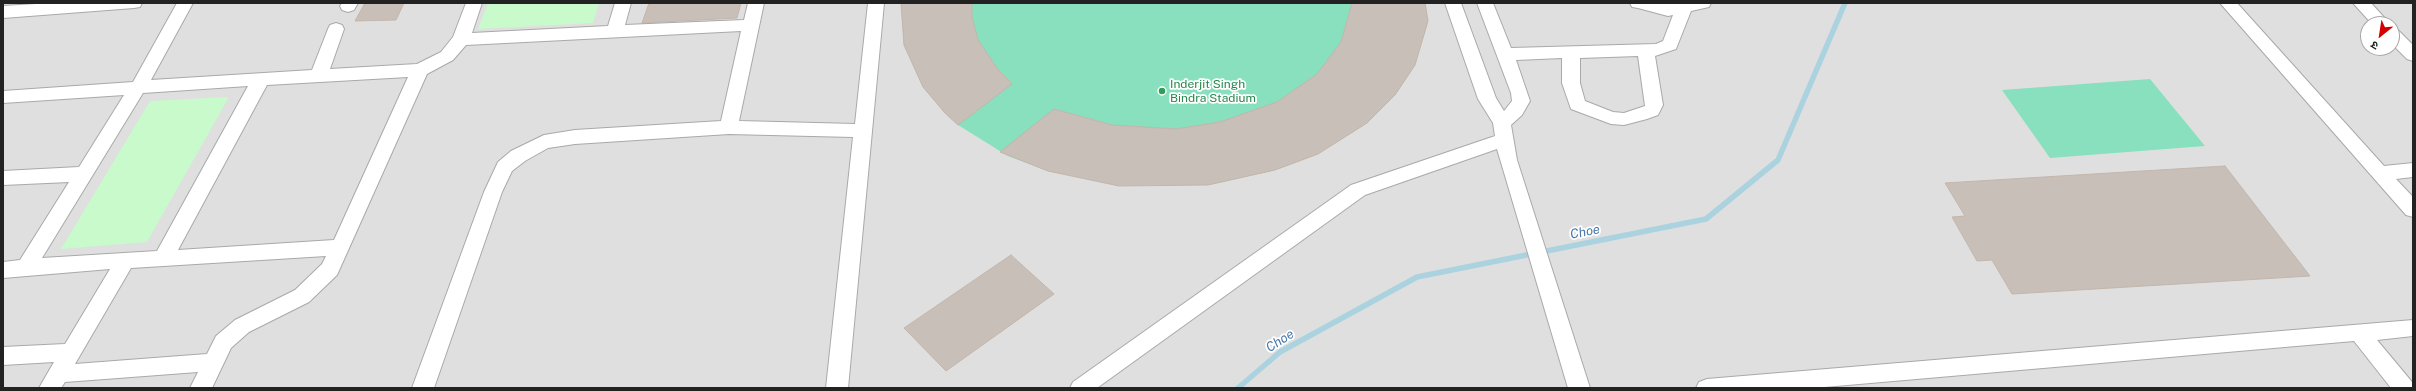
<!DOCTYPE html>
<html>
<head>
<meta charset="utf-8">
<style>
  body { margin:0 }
  #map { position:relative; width:2416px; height:391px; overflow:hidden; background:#f2efe9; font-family:"Public Sans","Noto Sans Devanagari",sans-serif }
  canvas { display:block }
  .frame { position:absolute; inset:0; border:4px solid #222; pointer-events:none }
  .north { position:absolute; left:2360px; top:16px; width:40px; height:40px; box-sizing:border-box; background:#fff; border:1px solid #a7a7a7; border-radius:50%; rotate:210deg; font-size:11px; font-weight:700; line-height:16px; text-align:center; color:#222 }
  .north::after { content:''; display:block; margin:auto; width:14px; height:18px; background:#d40000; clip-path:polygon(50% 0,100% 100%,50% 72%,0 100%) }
</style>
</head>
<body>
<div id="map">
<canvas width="2416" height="391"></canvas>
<div class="frame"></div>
<div class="north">उ</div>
</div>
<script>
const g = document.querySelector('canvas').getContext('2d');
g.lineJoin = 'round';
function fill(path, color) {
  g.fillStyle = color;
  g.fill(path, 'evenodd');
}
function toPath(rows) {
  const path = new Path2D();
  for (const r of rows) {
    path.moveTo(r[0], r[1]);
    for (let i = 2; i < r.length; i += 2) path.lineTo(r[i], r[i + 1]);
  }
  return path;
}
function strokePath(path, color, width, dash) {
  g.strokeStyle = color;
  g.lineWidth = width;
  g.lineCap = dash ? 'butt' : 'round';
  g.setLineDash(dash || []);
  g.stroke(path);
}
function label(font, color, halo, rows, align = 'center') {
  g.font = font + ' "Public Sans",sans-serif';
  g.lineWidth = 3.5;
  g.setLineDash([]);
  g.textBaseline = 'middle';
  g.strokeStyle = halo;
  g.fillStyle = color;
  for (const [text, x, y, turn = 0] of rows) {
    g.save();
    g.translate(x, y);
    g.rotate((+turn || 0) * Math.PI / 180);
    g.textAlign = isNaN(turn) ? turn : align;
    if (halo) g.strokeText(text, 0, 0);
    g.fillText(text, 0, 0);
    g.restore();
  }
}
fill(toPath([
  [3,3,2413,3,2413,388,3,388],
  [2368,24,2392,24,2392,48,2368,48]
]), '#e0dfdf');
fill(toPath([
  [488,3,599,3,593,23,478,29],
  [229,97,147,242,61,249,150,101]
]), '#c8facc');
fill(toPath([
  [1425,3,1428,21,1415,65,1395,95,1367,123,1318,154,1275,170,1208,185,1119,185,1048,171,1008,156,958,125,945,113,923,87,904,45,901,4],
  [2150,79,2205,146,2050,158,2002,90]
]), '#88e0be');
strokePath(toPath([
  [1238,388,1280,352,1417,277,1706,219,1778,160,1845,3]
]), '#aad3df', 5.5);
const building = toPath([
  [365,3,404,3,396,20,355,21,365,3],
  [649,3,741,3,737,18,642,23,649,3],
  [901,3,972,3,972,17,978,40,999,71,1012,84,958,125,945,113,923,87,904,45,901,3],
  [1352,3,1425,3,1428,21,1415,65,1395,95,1367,123,1318,154,1275,170,1208,185,1119,186,1048,171,1000,152,1054,109,1112,125,1176,129,1220,122,1277,102,1317,74,1341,42,1352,3],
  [2225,166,2310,276,2012,294,1992,260,1977,261,1952,217,1965,216,1945,183,2225,166],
  [1011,255,1054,294,946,371,904,328,1011,255]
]);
fill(building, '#c7bfb8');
strokePath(building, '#c4b6ab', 1);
const minor = toPath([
  [52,3,142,3,140,7,134,8,3,18,3,6,52,3],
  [177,3,193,3,151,80,312,70,328,29,330,25,336,23,342,25,344,29,330,69,417,64,441,52,453,37,466,3,482,3,472,33,608,26,615,3,631,3,625,25,744,20,748,3,764,3,739,121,855,124,868,3,884,3,848,388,826,388,853,137,729,134,575,144,548,148,525,161,512,171,502,192,434,388,412,388,484,192,498,162,511,151,544,135,575,130,721,121,741,31,466,45,453,60,427,74,337,275,309,302,249,332,231,348,212,388,190,388,198,372,65,382,61,388,39,388,54,362,3,365,3,347,65,344,110,269,3,278,3,262,20,260,69,182,3,185,3,171,79,167,124,95,3,103,3,91,133,82,177,3],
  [408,77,334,240,178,250,267,85,408,77],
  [248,86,157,251,42,258,143,93,248,86],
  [326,256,322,264,295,290,235,320,216,336,207,354,75,364,131,268,326,256],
  [342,3,358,3,354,10,348,12,342,10,340,6,342,3],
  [1445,3,1461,3,1496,98,1504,111,1512,101,1511,93,1477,3,1493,3,1511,48,1656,44,1663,41,1673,15,1668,16,1638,8,1632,7,1630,3,1711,3,1709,7,1691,11,1676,49,1655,56,1663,105,1658,115,1647,119,1624,125,1611,124,1571,109,1562,83,1562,58,1516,60,1530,101,1522,115,1511,125,1517,160,1590,388,1568,388,1497,149,1365,195,1097,388,1070,388,1073,382,1351,185,1495,136,1493,123,1478,99,1445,3],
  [1638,56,1645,106,1624,113,1613,112,1585,101,1580,83,1580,58,1638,56],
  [2220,3,2237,3,2384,166,2413,163,2413,177,2396,179,2413,197,2413,217,2406,215,2220,3],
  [2353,3,2371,3,2390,24,2372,24,2353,3],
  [2392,28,2398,30,2413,45,2413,61,2407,59,2392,44,2392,28],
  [2413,320,2413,336,2377,340,2412,382,2413,388,2391,388,2354,341,1813,388,1696,388,1699,382,1707,379,2413,320]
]);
strokePath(minor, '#a9a9a9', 2);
fill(minor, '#fff');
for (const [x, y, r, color] of [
  [1162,91,4,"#2e9e5b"]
]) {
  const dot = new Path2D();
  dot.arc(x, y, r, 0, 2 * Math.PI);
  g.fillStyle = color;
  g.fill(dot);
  strokePath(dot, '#fff', 1.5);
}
label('12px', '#27864d', '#fff', [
  ["Inderjit Singh",1170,84],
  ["Bindra Stadium",1170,98]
], 'left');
label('italic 13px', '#4a7aab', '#fff', [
  ["Choe",1585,232,-11],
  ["Choe",1280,341,-33]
]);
</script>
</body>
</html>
